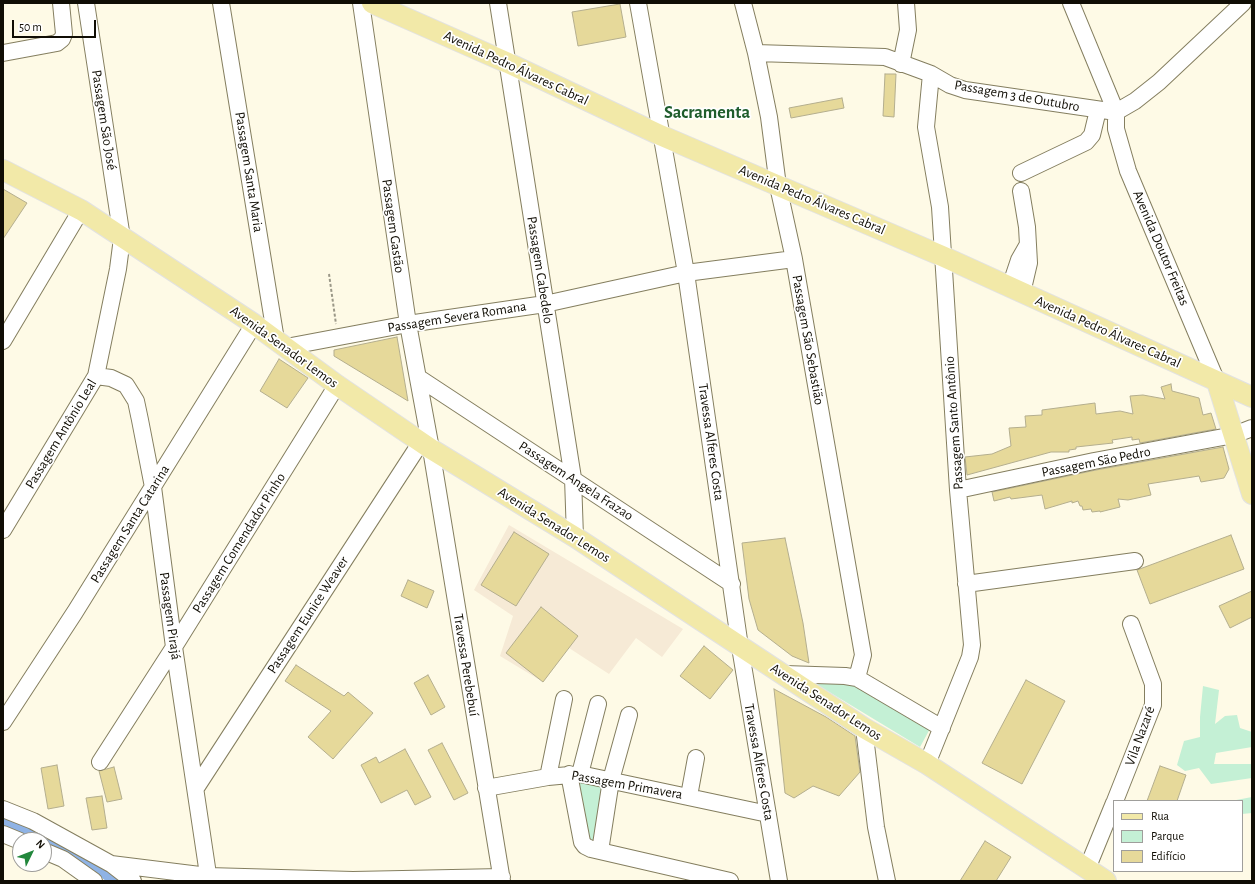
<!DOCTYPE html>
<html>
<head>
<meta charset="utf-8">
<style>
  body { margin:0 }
  #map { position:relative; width:1255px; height:884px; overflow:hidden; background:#fefae6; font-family:"Alegreya Sans",sans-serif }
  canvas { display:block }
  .frame { position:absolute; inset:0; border:4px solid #100d04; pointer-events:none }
  .legend { position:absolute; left:1113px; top:800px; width:130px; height:72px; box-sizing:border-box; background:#fff; border:1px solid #9f9e9b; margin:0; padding:5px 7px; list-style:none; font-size:12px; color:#100d04 }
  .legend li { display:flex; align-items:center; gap:8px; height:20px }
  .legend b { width:20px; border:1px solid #9f9e9b }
  .north { position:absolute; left:12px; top:832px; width:40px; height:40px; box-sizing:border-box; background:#fff; border:1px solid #9f9e9b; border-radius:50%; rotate:47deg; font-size:11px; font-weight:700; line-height:16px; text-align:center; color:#100d04 }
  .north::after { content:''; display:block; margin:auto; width:14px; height:18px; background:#22873c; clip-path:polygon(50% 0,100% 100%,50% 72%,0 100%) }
  .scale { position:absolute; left:12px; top:20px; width:84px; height:18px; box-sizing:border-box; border:2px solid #100d04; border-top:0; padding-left:5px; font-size:12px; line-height:14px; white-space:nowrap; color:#100d04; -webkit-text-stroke:3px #fff; paint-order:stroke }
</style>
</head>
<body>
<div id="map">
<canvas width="1255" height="884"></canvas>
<div class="frame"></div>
<ul class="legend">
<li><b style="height:5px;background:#f2e9a8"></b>Rua</li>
<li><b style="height:11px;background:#c4f0d5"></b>Parque</li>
<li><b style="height:11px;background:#e6d99a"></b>Edifício</li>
</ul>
<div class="north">N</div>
<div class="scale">50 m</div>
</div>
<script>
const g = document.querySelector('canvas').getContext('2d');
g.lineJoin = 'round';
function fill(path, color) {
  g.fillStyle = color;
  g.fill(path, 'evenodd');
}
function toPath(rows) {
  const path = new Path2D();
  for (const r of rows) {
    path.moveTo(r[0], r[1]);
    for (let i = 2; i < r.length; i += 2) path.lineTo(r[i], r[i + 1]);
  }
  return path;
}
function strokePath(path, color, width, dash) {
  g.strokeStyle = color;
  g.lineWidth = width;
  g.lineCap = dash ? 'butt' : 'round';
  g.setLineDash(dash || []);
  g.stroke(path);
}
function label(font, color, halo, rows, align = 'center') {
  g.font = font + ' "Alegreya Sans",sans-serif';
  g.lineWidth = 3.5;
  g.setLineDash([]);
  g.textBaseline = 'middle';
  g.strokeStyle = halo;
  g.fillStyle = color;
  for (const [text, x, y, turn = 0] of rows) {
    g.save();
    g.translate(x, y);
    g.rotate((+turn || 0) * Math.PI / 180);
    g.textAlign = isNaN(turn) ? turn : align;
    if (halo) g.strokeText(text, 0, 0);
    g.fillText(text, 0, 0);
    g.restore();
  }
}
fill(toPath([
  [509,525,683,629,662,657,636,638,609,674,569,648,543,682,500,656,513,616,474,590]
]), '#f6ead6');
fill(toPath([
  [838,679,855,683,931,727,920,747,816,684],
  [1203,686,1219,690,1215,724,1225,716,1237,715,1240,728,1252,732,1252,747,1216,753,1214,764,1252,764,1252,778,1211,784,1199,768,1185,771,1177,765,1184,741,1200,737,1200,717],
  [575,782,607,783,599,848,586,838],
  [1252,797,1252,813,1242,814,1242,801,1231,801]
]), '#c4f0d5');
fill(toPath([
  [3,816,78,846,126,881,106,881,81,863,44,845,44,840,33,840,3,831]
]), '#8fb3e5');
const building = toPath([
  [620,4,626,37,578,46,572,12,620,4],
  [885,74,896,74,894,117,883,116,885,74],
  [842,98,844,108,791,118,789,108,842,98],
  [3,189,27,203,3,239,3,189],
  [397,337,408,401,334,356,334,350,397,337],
  [279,359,308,378,287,408,260,391,279,359],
  [1171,384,1172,391,1199,398,1203,415,1211,413,1216,429,1140,443,1139,439,1132,440,1132,437,1112,440,1113,443,1076,447,1076,449,1069,450,1069,452,1051,452,967,475,965,457,992,454,1011,446,1009,428,1026,427,1025,416,1042,415,1042,410,1095,403,1096,414,1120,411,1133,414,1130,396,1143,395,1165,399,1161,387,1171,384],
  [1223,447,1229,469,1224,478,1201,482,1199,476,1148,484,1151,495,1128,500,1118,499,1120,507,1100,512,1100,511,1092,512,1091,509,1083,510,1082,506,1080,506,1078,501,1072,503,1072,501,1045,509,1042,495,1011,499,1010,497,994,501,992,492,1096,470,1223,447],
  [514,532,549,554,516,606,481,585,514,532],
  [1231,535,1244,569,1150,604,1137,570,1231,535],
  [785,538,803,623,809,663,792,656,758,630,749,599,742,543,785,538],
  [408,580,434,591,427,608,401,596,408,580],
  [1252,591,1252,617,1230,628,1219,606,1252,591],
  [541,607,578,636,543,682,506,653,541,607],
  [704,646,733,670,710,699,680,676,704,646],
  [296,665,344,696,348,692,373,713,333,759,308,737,331,711,285,681,296,665],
  [428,675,445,707,431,715,414,683,428,675],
  [1026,680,1065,701,1022,784,982,763,1026,680],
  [774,689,826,717,855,736,860,772,839,796,813,786,794,798,785,793,774,689],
  [442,743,468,793,454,800,428,750,442,743],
  [405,749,431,797,415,805,407,790,381,803,361,765,376,757,379,763,405,749],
  [57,765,64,806,48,809,41,768,57,765],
  [1160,766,1186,775,1177,801,1147,801,1160,766],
  [114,767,122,799,107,802,99,771,114,767],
  [102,796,107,828,92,830,86,798,102,796],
  [985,841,1011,857,996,881,960,881,985,841]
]);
fill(building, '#e6d99a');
strokePath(building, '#b4ae8e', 1);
const minor = toPath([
  [221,3,276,340],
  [361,3,408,324,431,449,502,881],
  [498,3,573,478,575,537],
  [638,3,686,273,740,647,779,881],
  [743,3,756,53,769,117,778,186,794,259,863,655,857,678],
  [1071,3,1116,112,1116,129,1128,171,1217,382],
  [3,53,57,43,62,39,64,34,61,3],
  [756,53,885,57,931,74,950,85,965,90,1116,112,1135,101,1159,82,1243,3],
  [901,64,908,30,906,3],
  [1021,173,1086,142,1092,135,1098,110],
  [1021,191,1027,227,1029,263,1022,293],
  [1010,287,1019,260,1027,246],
  [3,341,81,210],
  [286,347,408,324,545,304,686,273,794,259],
  [96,376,111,378,126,385,136,401,140,420,153,487,174,647,209,881],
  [419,378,732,584],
  [958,490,1094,461,1234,435,1252,428],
  [3,530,96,376,118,269,122,238,86,3],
  [966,584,1135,561],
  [785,674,845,676,857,678,942,728],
  [3,722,75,612,254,324],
  [864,728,876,827,887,881],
  [100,762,174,647,337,385],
  [927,764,970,657,972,645,958,490,940,207,926,127,931,74],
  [569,774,582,842,585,846,591,849,730,881],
  [580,774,598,704],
  [548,777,564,699],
  [196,788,421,442],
  [486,788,548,777,580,774,768,814],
  [689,796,696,758],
  [1115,801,1153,705,1153,684,1131,624],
  [3,809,33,821,111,864,133,881],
  [3,834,20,841],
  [44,851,63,859,94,881],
  [600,851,611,780,629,715],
  [111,864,208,876,353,880,502,877],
  [1087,869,1114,803]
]);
const major = toPath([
  [372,3,508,63,660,135,942,256,1252,397],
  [3,170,81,210,254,324,337,385,431,449,575,537,864,728,927,764,1106,881],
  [1217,382,1252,494]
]);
strokePath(minor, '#847e5f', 18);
strokePath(major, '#e2e2e1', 22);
strokePath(toPath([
  [329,274,336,324]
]), '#9b9888', 2, [3, 2]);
strokePath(minor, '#fff', 16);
strokePath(major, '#f2e9a8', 20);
label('14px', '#100d04', '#fff', [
  ["Avenida Pedro Álvares Cabral",516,68,25],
  ["Passagem 3 de Outubro",1017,96,10],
  ["Passagem São José",104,120,81],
  ["Passagem Santa Maria",249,172,81],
  ["Avenida Pedro Álvares Cabral",812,200,23],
  ["Passagem Gastão",393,226,82],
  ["Avenida Doutor Freitas",1161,248,67],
  ["Passagem Cabedelo",540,270,81],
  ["Passagem Severa Romana",457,317,-9],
  ["Avenida Pedro Álvares Cabral",1108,332,24],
  ["Passagem São Sebastião",808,340,80],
  ["Avenida Senador Lemos",284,347,36],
  ["Passagem Santo Antônio",954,423,-94],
  ["Passagem Antônio Leal",61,434,-59],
  ["Travessa Alferes Costa",711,442,82],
  ["Passagem São Pedro",1096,462,-11],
  ["Passagem Angela Frazao",576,481,33],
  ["Passagem Santa Catarina",130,524,-58],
  ["Avenida Senador Lemos",554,525,32],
  ["Passagem Comendador Pinho",239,543,-58],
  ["Passagem Eunice Weaver",308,615,-57],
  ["Passagem Pirajá",170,616,82],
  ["Travessa Perebebuí",466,665,81],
  ["Avenida Senador Lemos",826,702,33],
  ["Vila Nazaré",1140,736,-70],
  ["Travessa Alferes Costa",759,762,80],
  ["Passagem Primavera",627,785,10]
]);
label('bold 18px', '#205d2d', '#fff', [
  ["Sacramenta",707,113]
]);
</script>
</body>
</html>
